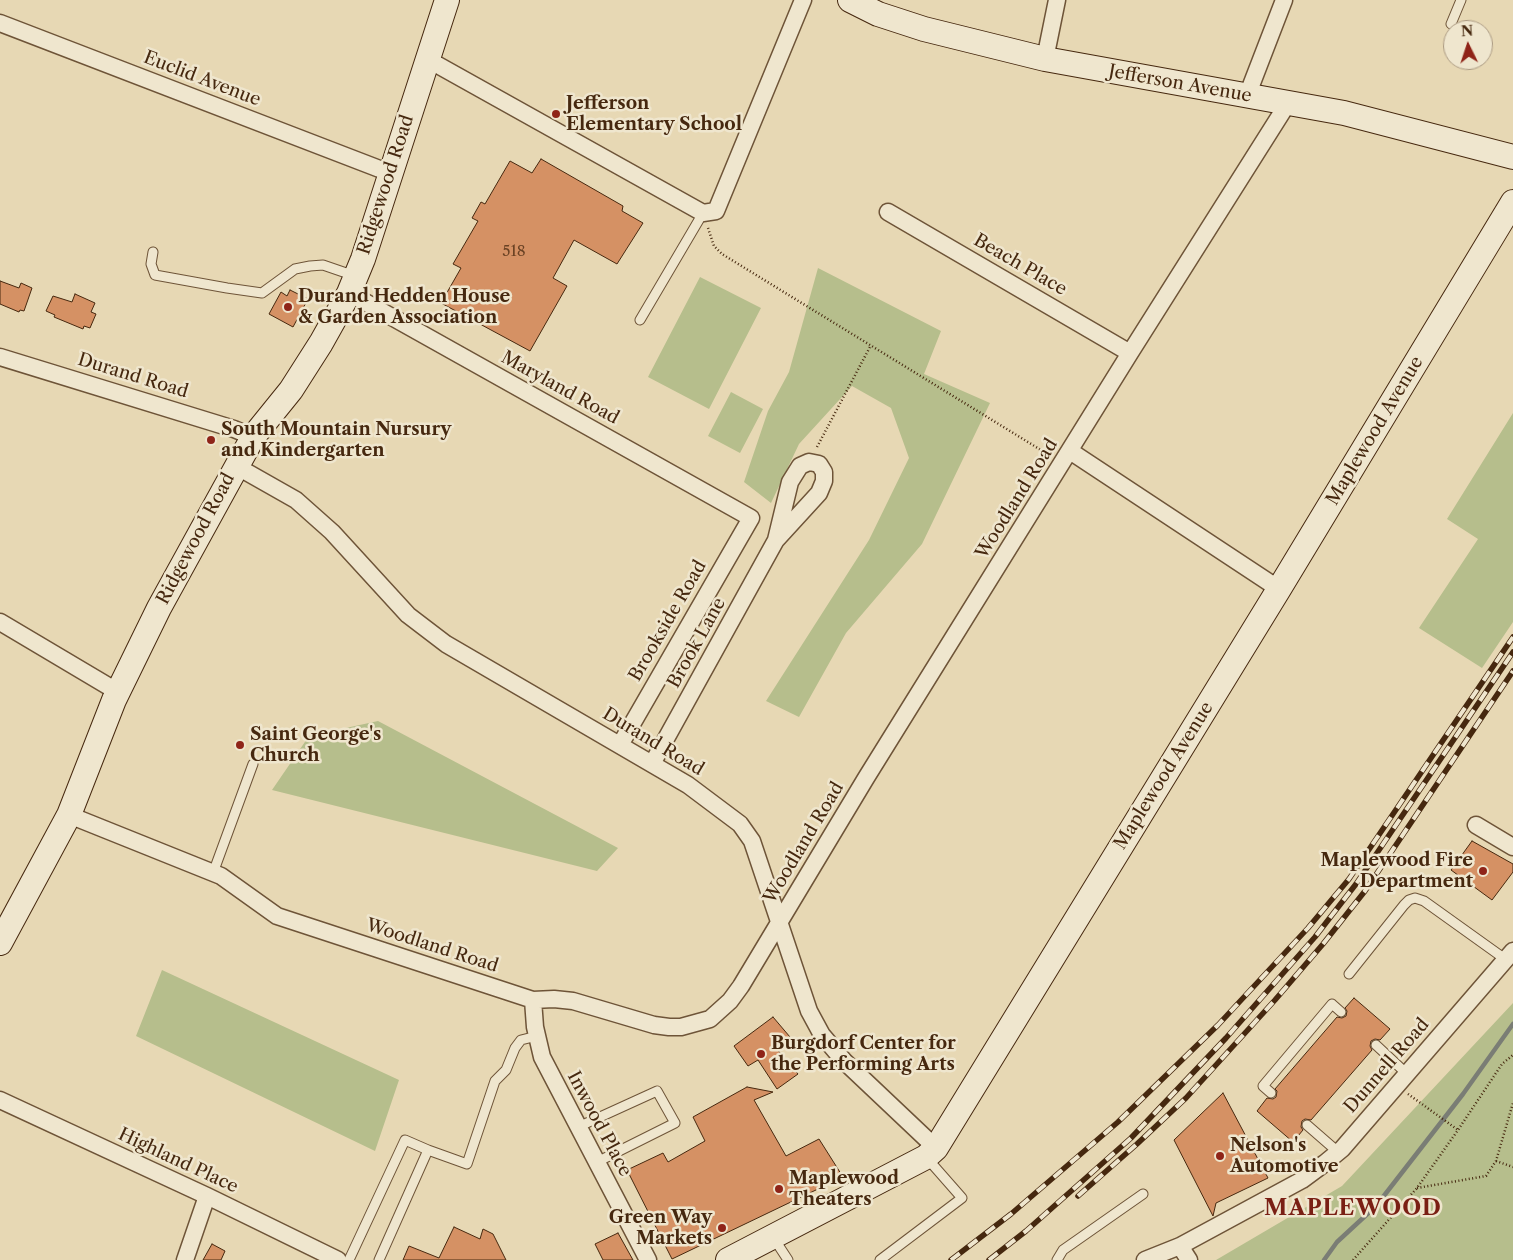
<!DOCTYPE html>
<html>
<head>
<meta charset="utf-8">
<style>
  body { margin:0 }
  #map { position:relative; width:1513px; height:1260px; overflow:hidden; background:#e7d8b4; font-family:"Libre Caslon Text",serif }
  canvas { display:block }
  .north { position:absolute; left:1443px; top:20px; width:50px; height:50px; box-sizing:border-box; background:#efe6ce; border:1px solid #ab9a82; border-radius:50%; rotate:356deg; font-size:14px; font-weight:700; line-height:20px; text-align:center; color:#46280f }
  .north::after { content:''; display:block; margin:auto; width:18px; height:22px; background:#8f2418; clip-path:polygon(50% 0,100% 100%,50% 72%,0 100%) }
</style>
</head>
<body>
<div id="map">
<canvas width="1513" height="1260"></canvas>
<div class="north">N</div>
</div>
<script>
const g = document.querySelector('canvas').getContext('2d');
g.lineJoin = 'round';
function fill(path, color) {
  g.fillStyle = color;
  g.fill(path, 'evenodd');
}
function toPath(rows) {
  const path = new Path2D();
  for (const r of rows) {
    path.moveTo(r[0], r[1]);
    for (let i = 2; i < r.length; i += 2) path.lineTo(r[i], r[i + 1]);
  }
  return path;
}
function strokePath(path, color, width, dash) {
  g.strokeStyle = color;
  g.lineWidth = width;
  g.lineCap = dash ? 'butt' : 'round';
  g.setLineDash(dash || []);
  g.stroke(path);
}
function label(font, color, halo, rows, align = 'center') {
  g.font = font + ' "Libre Caslon Text",serif';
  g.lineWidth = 5;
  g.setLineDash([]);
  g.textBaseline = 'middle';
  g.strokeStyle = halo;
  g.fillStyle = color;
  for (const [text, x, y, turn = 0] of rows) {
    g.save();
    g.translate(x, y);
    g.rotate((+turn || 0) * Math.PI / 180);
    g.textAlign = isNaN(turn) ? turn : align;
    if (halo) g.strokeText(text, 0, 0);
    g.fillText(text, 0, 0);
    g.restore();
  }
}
fill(toPath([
  [818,268,941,331,924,374,990,403,922,544,846,633,799,717,766,701,869,540,909,458,891,408,852,386,799,444,771,503,744,482,768,411,789,372],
  [700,277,761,308,709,409,648,377],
  [731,392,763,409,740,453,708,436],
  [1513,413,1513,622,1482,668,1419,628,1478,539,1447,519],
  [378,721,618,848,597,871,272,790,309,736],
  [162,970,399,1080,375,1151,136,1036],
  [1513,1003,1513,1260,1216,1260,1342,1186]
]), '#b6be8c');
strokePath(toPath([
  [1324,1260,1337,1242,1376,1206,1463,1094,1513,1024]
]), '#7a7d75', 4.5);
const building = toPath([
  [541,159,623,206,622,211,643,223,617,264,574,240,553,278,567,286,530,351,441,303,461,268,453,264,478,221,472,218,481,202,485,204,510,161,532,173,541,159],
  [0,281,19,288,21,283,32,288,24,311,20,310,19,312,0,304,0,281],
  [290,290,308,299,293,327,269,314,281,292,287,296,290,290],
  [75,294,95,303,91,312,96,314,90,328,84,326,83,329,54,317,55,315,46,311,53,296,72,302,75,294],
  [1472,841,1513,864,1513,872,1492,900,1451,870,1472,841],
  [1354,998,1390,1029,1380,1040,1375,1039,1371,1041,1370,1046,1372,1050,1311,1120,1305,1119,1302,1121,1301,1127,1303,1130,1293,1142,1257,1111,1267,1098,1273,1099,1276,1097,1277,1091,1275,1089,1337,1017,1342,1018,1346,1016,1347,1011,1345,1008,1354,998],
  [773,1017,790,1037,776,1048,798,1074,777,1089,758,1060,748,1066,734,1046,773,1017],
  [747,1087,773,1092,754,1100,786,1156,819,1139,843,1177,672,1259,627,1170,663,1153,668,1162,705,1141,693,1117,747,1087],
  [1223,1093,1268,1178,1216,1203,1213,1216,1174,1140,1223,1093],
  [454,1227,480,1239,483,1229,493,1234,506,1260,403,1260,409,1246,439,1258,454,1227],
  [618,1233,633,1260,603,1260,595,1244,618,1233],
  [212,1244,225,1251,221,1260,203,1260,212,1244]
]);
fill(building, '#d59164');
strokePath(building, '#46280f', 1);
const lane = toPath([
  [1451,24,1461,0],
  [153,252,151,264,155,275,227,288,262,293,295,269,310,266,323,265,355,276],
  [640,320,703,213],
  [213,873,253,764],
  [1349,974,1404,905,1409,900,1415,898,1424,901,1505,959],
  [1376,1045,1407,1074],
  [1271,1093,1263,1086,1332,1004,1341,1012],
  [1307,1125,1338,1152],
  [578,1127,657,1091,675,1123,597,1162],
  [428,1150,467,1164,495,1081,506,1070,515,1048,521,1040,537,1036],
  [773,1237,788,1260],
  [349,1260,405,1140,428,1150,379,1260],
  [880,1260,962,1198,926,1157],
  [1057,1260,1063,1250,1143,1194]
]);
const street = toPath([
  [0,23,390,173],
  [427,59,703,213,716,211,803,0],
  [1045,59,1057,0],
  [1247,96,1284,0],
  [888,212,1130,353],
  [349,293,751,518,620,745],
  [0,357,234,429,253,437],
  [1070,451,1279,589],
  [236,466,296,500,332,532,408,615,446,644,688,785,740,824,752,841,809,1011,822,1035,844,1061,936,1148],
  [0,622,118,692],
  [652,764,776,540,819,493,824,481,824,472,819,464,809,462,800,466,790,482,776,540],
  [69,815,221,876,277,916,533,1000,554,999,573,1001,654,1025,669,1027,681,1027,710,1019,730,1001,741,986,866,778,1130,353,1288,103],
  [1476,825,1513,847],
  [533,1000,535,1027,542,1057,648,1260],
  [0,1100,207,1196,338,1260],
  [1180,1246,1189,1260],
  [185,1260,207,1196],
  [1145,1260,1180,1246,1302,1180,1325,1163,1342,1149,1513,951]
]);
const secondary = toPath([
  [850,0,878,14,924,29,1045,59,1344,113,1513,157],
  [0,943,69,815,114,700,159,608,253,437,291,390,321,343,349,293,363,259,447,0],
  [728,1260,926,1157,936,1148,1279,589,1513,202]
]);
strokePath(lane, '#6e5438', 11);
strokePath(street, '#6e5438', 19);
strokePath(secondary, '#46280f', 26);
strokePath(toPath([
  [708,228,714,246,722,254,1049,455],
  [817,447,871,345],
  [1408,1094,1458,1130],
  [1496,1161,1513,1167],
  [1417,1188,1486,1176,1496,1161,1513,1103],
  [1353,1260,1417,1188,1458,1130,1502,1064,1513,1055]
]), '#46280f', 2.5, [1, 2.5]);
strokePath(lane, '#efe6ce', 9);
strokePath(street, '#efe6ce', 16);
strokePath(secondary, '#efe6ce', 24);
const rail = toPath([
  [1078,1196,1137,1144,1186,1098,1275,1000,1323,944,1365,891,1513,671],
  [951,1260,1011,1214,1118,1122,1218,1025,1308,928,1349,879,1513,637],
  [989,1260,1026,1231,1131,1138,1226,1038,1315,937,1356,884,1513,652]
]);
strokePath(rail, '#46280f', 5.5);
strokePath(rail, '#efe6ce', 4, [11]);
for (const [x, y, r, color] of [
  [556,114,5,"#8f2418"],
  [288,307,5,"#8f2418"],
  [211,440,5,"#8f2418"],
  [240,745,5,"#8f2418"],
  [1483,871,5,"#8f2418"],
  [761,1054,5,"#8f2418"],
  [1220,1156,5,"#8f2418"],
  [779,1189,5,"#8f2418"],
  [722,1228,5,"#8f2418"]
]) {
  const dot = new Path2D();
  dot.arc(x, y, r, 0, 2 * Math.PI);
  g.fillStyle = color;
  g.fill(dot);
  strokePath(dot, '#efe6ce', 2);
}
label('15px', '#6a4224', null, [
  ["518",514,252]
]);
label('18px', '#46280f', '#efe6ce', [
  ["Euclid Avenue",202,79,21],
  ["Jefferson Avenue",1180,84,10],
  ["Ridgewood Road",386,185,-72],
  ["Beach Place",1020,265,30],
  ["Durand Road",133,376,17],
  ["Maryland Road",560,388,29],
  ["Maplewood Avenue",1375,431,-59],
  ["Woodland Road",1017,499,-58],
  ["Ridgewood Road",196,539,-62],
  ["Brookside Road",668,621,-60],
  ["Brook Lane",697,643,-61],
  ["Durand Road",653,742,31],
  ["Maplewood Avenue",1164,776,-58],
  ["Woodland Road",804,843,-59],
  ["Woodland Road",432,946,18],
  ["Dunnell Road",1387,1066,-49],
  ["Inwood Place",599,1124,62],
  ["Highland Place",178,1161,25]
]);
label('bold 18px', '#46280f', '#efe6ce', [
  ["Jefferson",566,104],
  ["Elementary School",566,125],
  ["Durand Hedden House",298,297],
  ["& Garden Association",298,318],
  ["South Mountain Nursury",221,430],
  ["and Kindergarten",221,451],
  ["Saint George's",250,735],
  ["Church",250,756],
  ["Maplewood Fire",1473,861,"right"],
  ["Department",1473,882,"right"],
  ["Burgdorf Center for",771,1044],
  ["the Performing Arts",771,1065],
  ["Nelson's",1230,1146],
  ["Automotive",1230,1167],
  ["Maplewood",789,1179],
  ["Theaters",789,1200],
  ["Green Way",712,1218,"right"],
  ["Markets",712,1239,"right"]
], 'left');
g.letterSpacing = '1px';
label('bold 22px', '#7a1f14', '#efe6ce', [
  ["MAPLEWOOD",1353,1209]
]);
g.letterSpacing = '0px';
</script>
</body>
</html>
